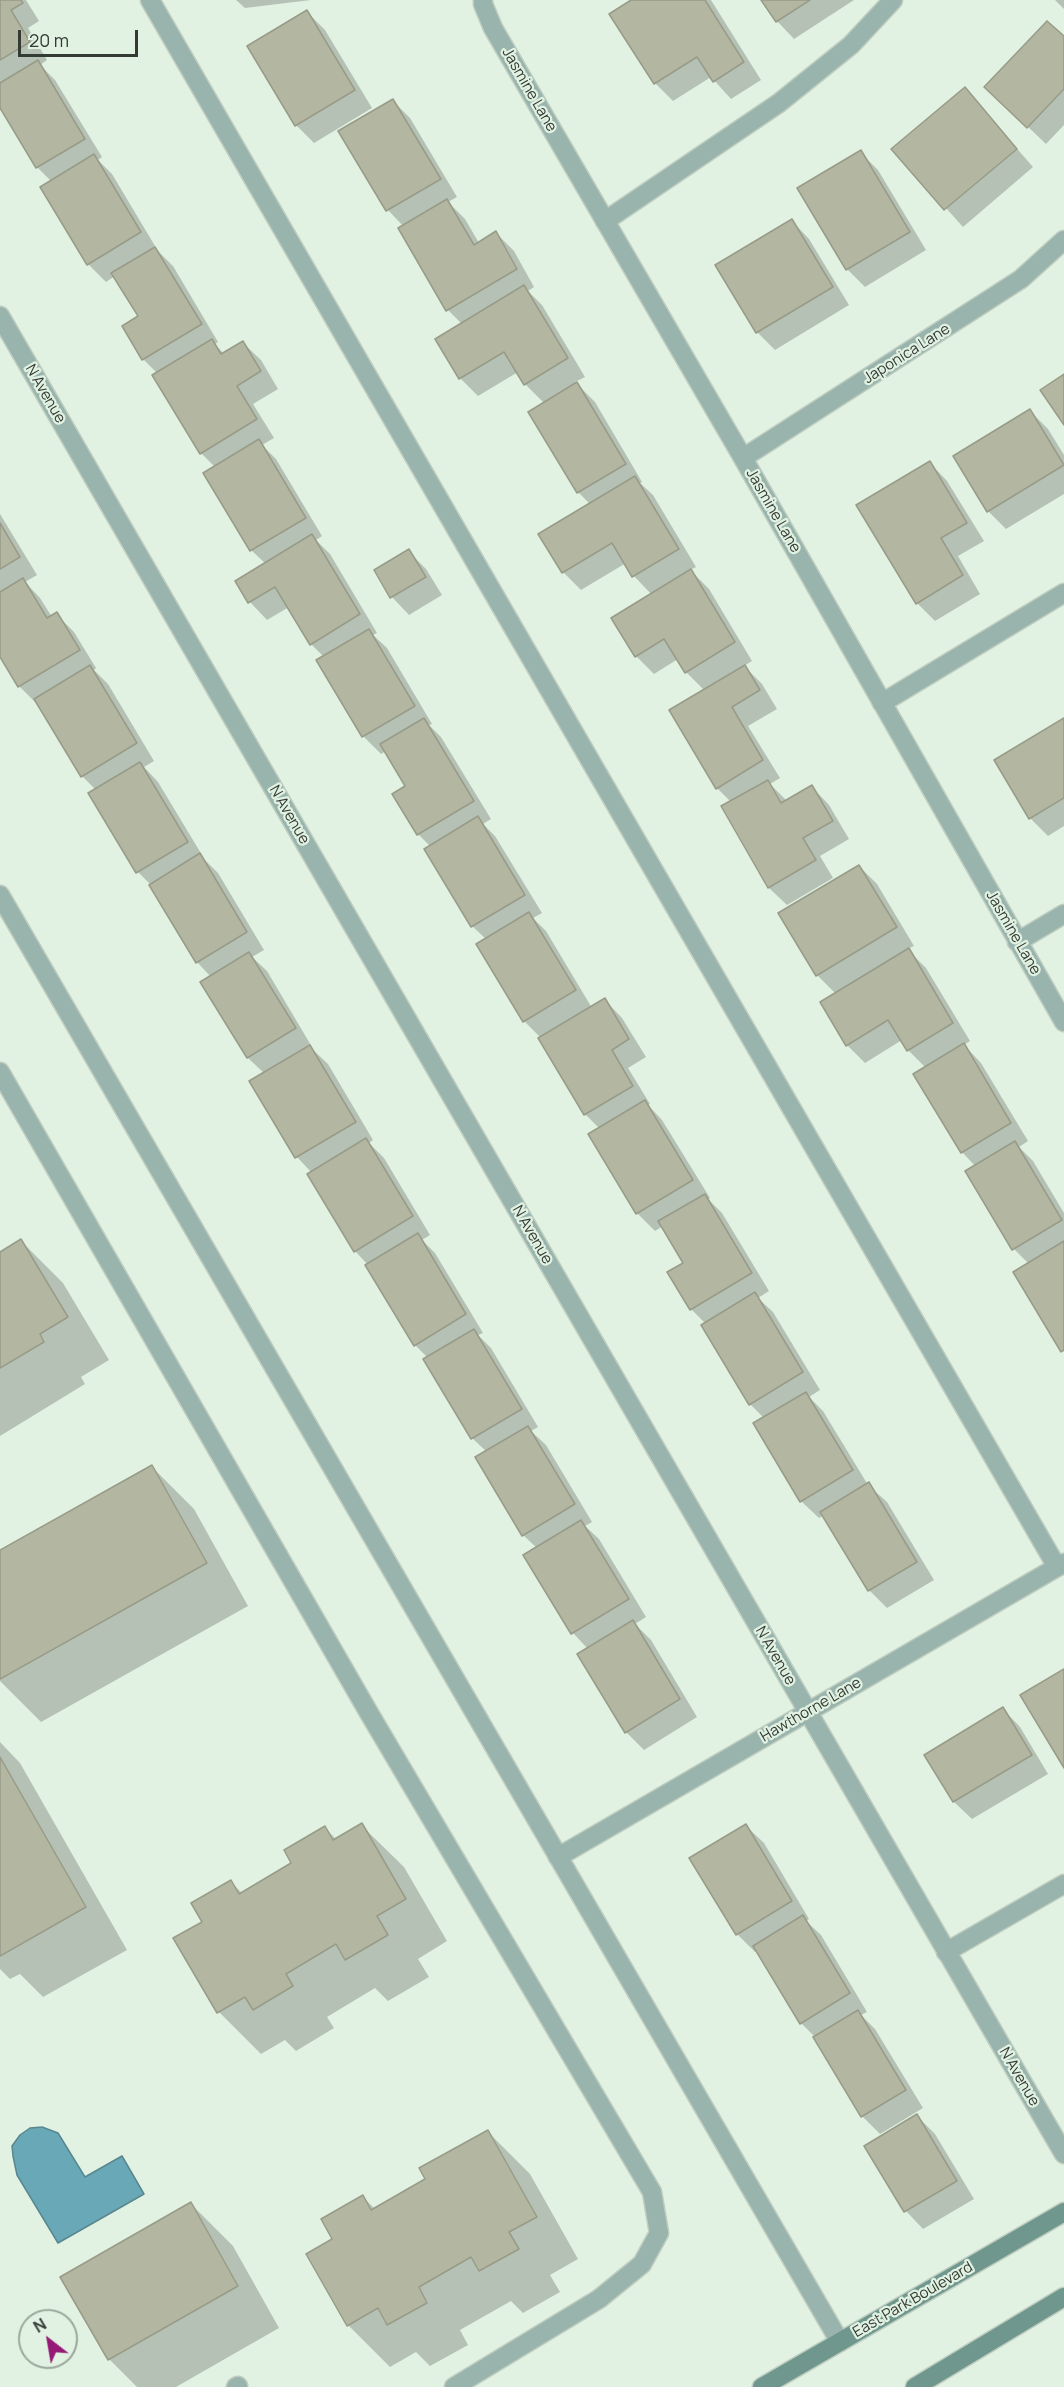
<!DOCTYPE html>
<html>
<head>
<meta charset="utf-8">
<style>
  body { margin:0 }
  #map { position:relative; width:1064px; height:2387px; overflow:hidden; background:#e1f2e2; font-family:Manrope,sans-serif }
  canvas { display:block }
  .north { position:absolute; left:18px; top:2309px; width:60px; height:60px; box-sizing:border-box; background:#e1f2e2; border:2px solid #9ca89c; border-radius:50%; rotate:329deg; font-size:16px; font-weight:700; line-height:24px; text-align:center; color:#343a34 }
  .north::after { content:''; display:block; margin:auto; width:21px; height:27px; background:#951a75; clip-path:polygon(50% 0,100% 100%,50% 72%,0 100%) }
  .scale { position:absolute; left:18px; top:30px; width:120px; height:27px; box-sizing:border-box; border:3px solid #343a34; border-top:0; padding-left:8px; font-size:18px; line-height:21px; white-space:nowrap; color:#343a34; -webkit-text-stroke:4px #e1f2e2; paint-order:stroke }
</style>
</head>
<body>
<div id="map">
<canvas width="1064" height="2387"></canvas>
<div class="north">N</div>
<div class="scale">20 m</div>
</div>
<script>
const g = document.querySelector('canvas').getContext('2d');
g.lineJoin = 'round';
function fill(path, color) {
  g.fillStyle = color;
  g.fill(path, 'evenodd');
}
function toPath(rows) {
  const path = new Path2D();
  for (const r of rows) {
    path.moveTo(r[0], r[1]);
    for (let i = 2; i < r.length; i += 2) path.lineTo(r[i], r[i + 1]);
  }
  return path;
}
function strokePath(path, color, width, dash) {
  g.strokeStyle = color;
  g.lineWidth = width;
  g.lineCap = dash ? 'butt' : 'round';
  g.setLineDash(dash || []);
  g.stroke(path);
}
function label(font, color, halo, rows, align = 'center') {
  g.font = font + ' Manrope,sans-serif';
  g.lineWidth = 4.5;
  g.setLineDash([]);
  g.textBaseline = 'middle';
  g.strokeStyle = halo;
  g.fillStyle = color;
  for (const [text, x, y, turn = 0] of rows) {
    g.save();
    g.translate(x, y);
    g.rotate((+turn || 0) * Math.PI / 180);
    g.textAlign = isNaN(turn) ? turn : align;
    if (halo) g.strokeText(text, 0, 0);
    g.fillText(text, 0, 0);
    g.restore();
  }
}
const water = toPath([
  [42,2127,58,2133,85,2177,122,2156,144,2194,58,2243,17,2175,13,2156,12,2146,20,2135,30,2128,42,2127]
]);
fill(water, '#69a8b6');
strokePath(water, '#59878f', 1.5);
fill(toPath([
  [0,0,26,0,39,21,28,28,47,60,40,65,55,80,102,157,98,160,112,174,158,251,173,266,218,342,215,344,224,354,243,343,261,360,278,389,253,404,274,438,262,445,276,459,322,536,316,540,330,554,377,633,373,635,387,648,432,724,429,725,441,737,491,819,483,824,495,836,542,913,533,918,546,931,592,1008,605,1000,622,1018,646,1057,628,1068,650,1104,648,1105,662,1120,710,1198,708,1199,722,1213,769,1291,758,1298,773,1312,820,1390,809,1397,823,1411,868,1485,887,1502,934,1580,887,1608,869,1590,824,1515,819,1518,801,1501,764,1418,750,1404,706,1324,691,1309,669,1273,685,1263,663,1226,655,1231,637,1213,600,1129,585,1114,541,1038,524,1021,486,939,472,926,431,847,418,834,407,787,386,751,381,754,364,737,318,661,324,657,311,644,289,607,267,620,250,602,237,582,266,564,251,550,215,467,201,453,158,374,143,359,140,317,115,276,106,282,88,264,52,182,37,167,0,105],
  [236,0,311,0,245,8],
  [634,0,711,0,761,80,731,99,711,77,673,101,655,83],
  [763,0,854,0,794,39,777,21],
  [1055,0,1064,0,1064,9],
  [307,12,325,30,372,108,314,143,296,125,249,47],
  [1064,39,1064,125,1046,144,1004,104],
  [965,89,1033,167,963,227,893,149],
  [392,100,410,118,457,197,448,202,465,219,479,243,496,233,514,251,534,287,528,291,542,305,585,377,575,382,595,402,642,482,640,483,653,495,696,567,690,570,709,589,752,661,744,666,762,684,777,709,748,726,780,778,770,784,787,801,812,787,829,805,849,839,820,856,833,878,787,905,769,888,723,807,731,802,717,788,705,691,686,672,678,659,654,674,636,656,652,595,634,576,626,563,581,590,563,572,540,534,590,504,578,492,545,404,525,384,518,372,478,396,460,378,462,324,448,310,400,229,404,227,388,210,340,132],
  [860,152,878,170,926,250,865,287,847,269],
  [792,221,809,239,849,305,775,350,757,332],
  [1030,411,1048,429,1064,455,1064,494,1006,529,988,511],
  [930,463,947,481,984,541,958,556,980,594,935,621,917,603],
  [0,514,37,575,25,582,40,598,52,617,56,614,74,632,96,668,94,670,108,684,154,761,144,767,158,782,205,860,218,873,264,950,252,957,267,971,312,1047,311,1048,328,1064,373,1140,369,1143,384,1158,430,1235,422,1240,435,1253,483,1333,478,1335,491,1348,538,1427,531,1431,546,1445,592,1522,585,1526,599,1539,646,1617,635,1624,651,1640,697,1717,644,1750,626,1732,588,1649,573,1633,525,1555,537,1548,523,1535,487,1452,472,1438,428,1358,415,1345,368,1265,355,1251,312,1173,297,1157,251,1082,265,1074,248,1058,202,982,211,977,197,962,151,885,138,872,90,794,96,790,82,776,37,704,19,686,0,654],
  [408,551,426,569,442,595,409,615,392,597],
  [1064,719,1064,826,1048,836,1030,818],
  [859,866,877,884,914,946,907,949,926,968,970,1041,964,1045,981,1063,1028,1141,1019,1147,1033,1161,1064,1213,1064,1352,1029,1264,1014,1249,976,1167,962,1152,926,1068,908,1050,902,1040,865,1063,847,1045,836,994,817,975],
  [21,1241,63,1283,109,1360,81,1377,85,1384,0,1436,0,1254],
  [152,1467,194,1509,248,1606,41,1722,0,1681,0,1551],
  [1003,1709,1020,1727,1048,1774,972,1819,954,1802,926,1755],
  [0,1742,20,1763,127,1950,43,1997,20,1974,10,1979,0,1969],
  [361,1825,404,1867,447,1941,418,1959,429,1977,388,2001,375,1988,327,2017,334,2028,296,2051,285,2040,261,2054,219,2012,175,1939,204,1922,231,1882,242,1893,294,1864,325,1828,336,1839],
  [746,1826,764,1843,809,1919,806,1921,821,1935,867,2012,861,2015,875,2029,923,2108,880,2134,862,2116,814,2036,801,2023,757,1950,755,1952,737,1934],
  [917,2116,935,2134,974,2199,923,2229,906,2211,866,2146],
  [488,2132,530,2174,578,2259,550,2275,560,2292,523,2313,511,2301,460,2330,468,2345,430,2366,416,2352,390,2367,348,2325,334,2240,363,2197,375,2209,427,2179],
  [191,2204,233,2246,279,2328,176,2387,137,2387,109,2359]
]), '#0003');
const building = toPath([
  [0,0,21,0,23,3,11,10,30,42,0,60,0,0],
  [631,0,705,0,744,62,713,82,697,57,654,84,609,14,631,0],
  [761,0,810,0,776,22,761,0],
  [307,10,355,90,295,126,247,46,307,10],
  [1047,21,1064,36,1064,89,1027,128,984,87,1047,21],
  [38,60,85,139,36,168,0,108,0,83,38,60],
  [965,87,1017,149,944,210,891,149,965,87],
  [393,99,441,179,386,211,338,131,393,99],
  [861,150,910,232,846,270,797,188,861,150],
  [94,154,141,232,87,265,40,187,94,154],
  [447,199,474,245,496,231,517,269,446,311,398,228,447,199],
  [792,219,833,287,756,333,715,265,792,219],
  [155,247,202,324,142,360,122,326,138,316,111,273,155,247],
  [524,285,568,358,524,385,504,352,459,379,435,339,524,285],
  [212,339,221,354,243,341,261,371,237,386,257,419,200,454,152,375,212,339],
  [1064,374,1064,425,1040,390,1064,374],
  [577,382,626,464,577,493,528,412,577,382],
  [1030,409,1064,465,987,512,953,456,1030,409],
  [259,439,306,518,250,551,203,473,259,439],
  [930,461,967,523,941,538,963,575,916,604,856,505,930,461],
  [635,476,679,549,632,577,612,543,562,573,538,534,635,476],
  [0,523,20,557,0,569,0,523],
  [312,534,360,614,310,645,275,587,248,603,235,581,312,534],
  [409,549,426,577,390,598,374,570,409,549],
  [691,569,735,642,685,673,664,639,635,657,611,618,691,569],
  [23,578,47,618,57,612,80,650,18,687,0,657,0,592,23,578],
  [369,629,415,706,362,737,316,660,369,629],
  [90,665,137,743,81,777,34,699,90,665],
  [745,665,760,690,732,707,763,760,716,789,669,710,745,665],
  [424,718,474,801,417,835,392,794,405,786,380,744,424,718],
  [1064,718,1064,798,1029,819,994,760,1064,718],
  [140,762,188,842,136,873,88,793,140,762],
  [768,780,781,803,812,785,833,821,803,838,816,860,768,888,721,806,768,780],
  [478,816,525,895,471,927,424,849,478,816],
  [200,853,247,932,196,963,149,885,200,853],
  [859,865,897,927,816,976,778,913,859,865],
  [529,912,576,990,523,1022,476,944,529,912],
  [909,948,953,1023,907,1051,888,1020,846,1046,820,1002,909,948],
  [249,952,296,1028,247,1058,200,982,249,952],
  [605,998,629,1039,612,1050,633,1086,584,1115,538,1038,605,998],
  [964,1043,1011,1123,961,1153,913,1074,964,1043],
  [310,1045,356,1122,295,1158,249,1081,310,1045],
  [645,1100,693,1180,636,1214,588,1134,645,1100],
  [366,1138,413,1216,354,1252,307,1174,366,1138],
  [1015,1141,1062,1220,1012,1250,965,1171,1015,1141],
  [705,1194,752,1273,690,1310,667,1272,683,1263,658,1221,705,1194],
  [418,1233,466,1314,414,1346,365,1265,418,1233],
  [21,1239,68,1317,40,1334,44,1342,0,1368,0,1252,21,1239],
  [1064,1241,1064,1350,1061,1352,1013,1272,1064,1241],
  [755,1292,803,1372,749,1405,701,1325,755,1292],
  [474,1329,522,1409,471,1439,423,1359,474,1329],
  [806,1392,853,1470,800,1502,753,1423,806,1392],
  [528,1426,575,1504,522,1536,475,1457,528,1426],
  [152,1465,207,1563,0,1679,0,1550,152,1465],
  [869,1482,917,1562,868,1591,820,1512,869,1482],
  [581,1520,629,1599,571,1634,523,1555,581,1520],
  [633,1620,680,1699,625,1733,577,1654,633,1620],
  [1064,1669,1064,1768,1020,1695,1064,1669],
  [1003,1707,1032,1755,953,1802,924,1755,1003,1707],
  [0,1757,86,1907,0,1956,0,1757],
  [362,1823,406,1899,377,1916,388,1935,345,1960,336,1944,286,1974,293,1986,253,2010,245,1997,217,2013,173,1938,202,1922,191,1903,231,1880,239,1894,291,1863,284,1850,325,1826,333,1840,362,1823],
  [746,1824,792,1901,736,1935,689,1858,746,1824],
  [803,1915,850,1993,800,2024,753,1946,803,1915],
  [858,2010,906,2090,861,2117,813,2037,858,2010],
  [917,2114,957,2181,904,2212,864,2146,917,2114],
  [488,2130,537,2217,509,2232,519,2249,479,2271,471,2257,419,2287,427,2303,387,2325,378,2308,347,2326,306,2254,332,2239,321,2219,363,2195,371,2210,425,2179,419,2168,488,2130],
  [191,2202,238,2286,108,2360,60,2277,191,2202]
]);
fill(building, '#b3b7a2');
strokePath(building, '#989b87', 1.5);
const lane = toPath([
  [150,0,1057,1567],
  [605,221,779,103,851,45,893,0],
  [882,703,1064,593],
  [0,895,840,2342],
  [0,1072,369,1713,652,2192,659,2233,642,2264,599,2299,454,2387],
  [946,1952,1064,1884],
  [236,2387,238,2386]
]);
const street = toPath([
  [483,0,483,4,493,28,743,458,1064,1022],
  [0,316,1064,2154],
  [743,458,1021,279,1064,240],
  [1017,942,1064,914],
  [558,1857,1064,1563]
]);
const secondary = toPath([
  [762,2387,1064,2212],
  [915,2387,1064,2297]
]);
strokePath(lane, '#becdbf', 21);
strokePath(street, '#becdbf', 21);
strokePath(secondary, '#becdbf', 21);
strokePath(lane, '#99b3ad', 18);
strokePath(street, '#99b3ad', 18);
strokePath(secondary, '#6f978e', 18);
label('15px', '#343a34', '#e1f2e2', [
  ["Jasmine Lane",529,90,60],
  ["Japonica Lane",907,354,-32],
  ["N Avenue",45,394,60],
  ["Jasmine Lane",773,511,60],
  ["N Avenue",289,815,60],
  ["Jasmine Lane",1013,933,60],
  ["N Avenue",532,1235,60],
  ["N Avenue",775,1656,60],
  ["Hawthorne Lane",811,1710,-30],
  ["N Avenue",1019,2077,60],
  ["East Park Boulevard",913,2300,-30]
]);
</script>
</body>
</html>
